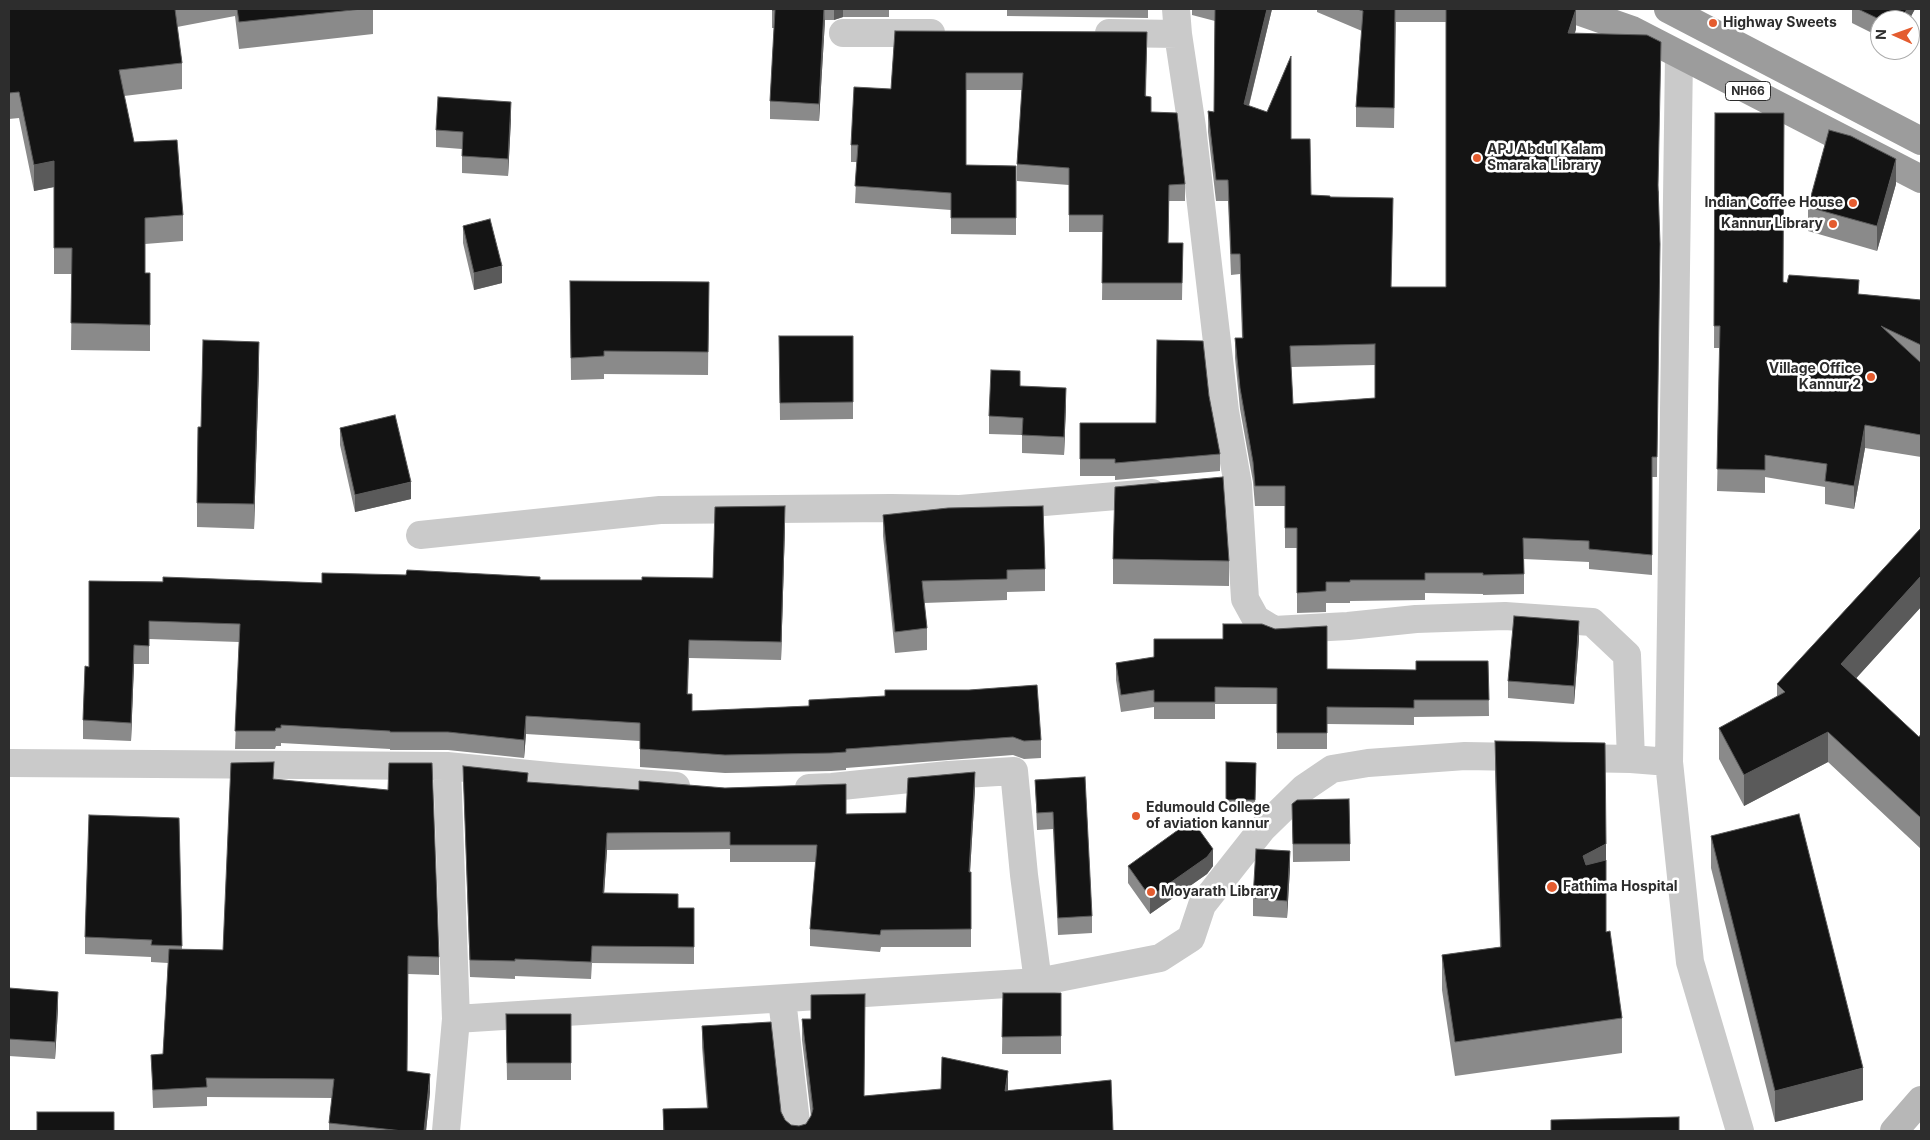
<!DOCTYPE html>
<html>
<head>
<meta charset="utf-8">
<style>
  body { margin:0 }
  #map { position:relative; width:1930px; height:1140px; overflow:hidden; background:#fff; font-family:Inter,sans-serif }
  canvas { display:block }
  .frame { position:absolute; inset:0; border:10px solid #2d2d2d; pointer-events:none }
  .north { position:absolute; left:1870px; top:10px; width:50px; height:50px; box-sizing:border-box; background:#fff; border:1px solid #ababab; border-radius:50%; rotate:272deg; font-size:14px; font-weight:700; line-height:20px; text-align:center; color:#2d2d2d }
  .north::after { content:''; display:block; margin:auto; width:18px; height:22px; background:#e45c2f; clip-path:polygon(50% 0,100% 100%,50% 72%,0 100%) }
</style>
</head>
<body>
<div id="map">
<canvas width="1930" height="1140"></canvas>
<div class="frame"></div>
<div class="north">N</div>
</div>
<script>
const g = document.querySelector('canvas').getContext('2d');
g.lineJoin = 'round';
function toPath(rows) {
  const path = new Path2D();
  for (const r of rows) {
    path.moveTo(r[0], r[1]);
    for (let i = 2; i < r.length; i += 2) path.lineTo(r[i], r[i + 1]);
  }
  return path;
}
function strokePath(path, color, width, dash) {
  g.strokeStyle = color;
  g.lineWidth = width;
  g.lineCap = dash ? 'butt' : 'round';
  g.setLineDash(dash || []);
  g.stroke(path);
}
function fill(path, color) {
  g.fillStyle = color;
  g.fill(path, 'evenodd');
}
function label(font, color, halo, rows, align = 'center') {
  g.font = font + ' Inter,sans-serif';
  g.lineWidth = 5;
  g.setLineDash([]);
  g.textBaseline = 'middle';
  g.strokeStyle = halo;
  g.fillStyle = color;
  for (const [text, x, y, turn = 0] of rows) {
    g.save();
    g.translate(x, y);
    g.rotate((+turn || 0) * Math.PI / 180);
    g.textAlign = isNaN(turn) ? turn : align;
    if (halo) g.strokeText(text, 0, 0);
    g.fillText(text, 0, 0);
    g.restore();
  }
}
strokePath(toPath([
  [1176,9,1178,34,1192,127,1225,411,1238,485,1245,599,1256,619,1274,630,1348,626,1416,619,1505,616,1592,622,1627,655,1631,759],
  [843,33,931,33],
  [1109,33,1178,34],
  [1679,56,1669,762,1690,962,1740,1131],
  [420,535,660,510,891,508,960,509,1152,493],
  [9,763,447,766,559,777,676,786],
  [447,766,456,1019],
  [809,788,832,787,948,775,1014,771,1024,875,1038,982],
  [782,999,797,1131],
  [446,1131,456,1019,1038,982,1160,958,1191,938,1202,905,1262,829,1304,788,1332,769,1368,763,1465,756,1631,759,1669,762]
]), '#cacaca', 28);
strokePath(toPath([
  [1894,1131,1921,1100]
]), '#b7b7b7', 28);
strokePath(toPath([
  [1572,9,1632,30,1921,179],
  [1668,9,1921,141]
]), '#9c9c9c', 28);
fill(toPath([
  [9,9,373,9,373,34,239,49,235,16,177,27,182,63,182,89,124,96,134,142,183,215,183,241,145,244,145,273,150,273,150,351,71,350,72,274,54,274,54,187,34,191,19,118,9,119],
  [772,9,889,9,889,17,843,17,834,20,825,20,819,121,770,119,770,101,774,28,772,28],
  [1007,9,1148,9,1148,18,1007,16],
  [1192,9,1272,9,1249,106,1291,139,1311,195,1330,197,1392,287,1446,287,1446,22,1396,22,1394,128,1356,127,1356,107,1362,31,1317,12,1317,9,1576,9,1576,29,1575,33,1659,192,1657,477,1652,477,1652,575,1589,569,1589,562,1524,559,1524,594,1483,595,1483,594,1425,593,1425,600,1350,601,1350,603,1326,603,1326,612,1297,613,1297,548,1285,548,1285,506,1255,506,1253,482,1240,409,1235,358,1235,338,1242,338,1240,274,1231,275,1228,201,1216,201,1208,132,1208,111,1214,112,1215,21,1192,15],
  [1375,365,1375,398,1293,404,1291,367],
  [1852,9,1915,9,1909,20,1880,20,1880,37,1852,23],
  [895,31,1147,49,1146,96,1151,112,1185,184,1185,201,1169,201,1168,243,1183,243,1182,300,1102,300,1103,232,1069,232,1069,185,1017,181,1017,164,1022,90,966,90,966,165,1016,166,1016,235,951,234,951,210,855,203,857,162,851,162,851,145,891,89],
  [1715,113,1783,282,1859,294,1921,300,1921,457,1865,448,1854,509,1825,504,1825,487,1765,477,1765,493,1717,491,1720,348,1714,348],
  [511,119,508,176,462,173,462,149,436,147,436,130],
  [1896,184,1877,251,1808,231,1808,207],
  [463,226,502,283,474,290,463,243],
  [570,281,709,282,708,375,604,374,604,379,571,380],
  [779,336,853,336,853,419,780,420],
  [259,367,254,529,197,527,197,503,201,427],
  [1020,386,1066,405,1064,455,1022,453,1022,435,989,434,989,416],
  [1209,396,1220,454,1220,471,1115,480,1115,476,1080,476,1080,423,1156,423],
  [340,428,411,499,355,512,340,445],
  [883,515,1045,569,1045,591,1007,592,1007,600,924,603,927,628,927,650,895,653,883,536],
  [785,525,781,660,689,658,688,694,692,711,809,706,1041,740,1041,758,1024,759,1013,755,846,768,846,770,831,771,725,773,640,767,640,741,526,734,524,758,448,750,390,750,390,749,281,743,281,746,276,746,275,749,235,749,239,642,149,639,149,664,134,664,131,741,83,739,83,720,89,666,89,581,322,583,540,580,642,580,713,578],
  [1921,528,1921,607,1856,678,1919,737,1921,734,1921,849,1828,762,1744,806,1719,759,1719,728,1777,697,1777,684],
  [1113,559,1229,561,1229,586,1113,584],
  [1579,639,1574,704,1508,698,1508,681],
  [1488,661,1489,716,1414,717,1414,725,1327,724,1327,749,1277,749,1277,704,1215,704,1215,719,1154,719,1154,707,1121,712,1116,680,1116,663,1327,669,1416,670],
  [1495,741,1606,860,1606,932,1622,1018,1622,1053,1455,1076,1442,990,1442,955,1500,947,1495,776],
  [1226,762,1256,763,1255,809,1226,809],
  [463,766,528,782,846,814,906,813,975,789,970,872,971,872,971,947,881,947,880,952,810,946,810,929,816,862,730,862,730,849,607,850,604,893,678,908,694,908,694,964,592,963,591,979,515,976,515,979,470,977],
  [1085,777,1092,916,1092,933,1058,935,1053,829,1037,830,1035,780],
  [274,779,439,957,439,975,408,974,407,1071,430,1092,426,1131,329,1131,329,1123,332,1098,207,1097,207,1106,153,1108,151,1055,163,1054,168,963,151,962,151,957,85,954,85,937,179,818,182,949,223,950],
  [1292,804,1350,844,1350,861,1293,862],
  [1711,836,1863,1100,1775,1122,1711,868],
  [1128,866,1213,866,1207,874,1150,914,1128,883],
  [1290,868,1287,918,1253,916,1253,898],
  [9,988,58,1009,55,1059,9,1056],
  [1003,993,1061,993,1061,1054,1002,1054],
  [506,1014,571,1014,571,1080,507,1080],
  [802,1019,864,1096,1008,1091,1113,1131,663,1131,663,1109,707,1108,702,1047,702,1026,781,1112,785,1120,791,1125,799,1126,806,1124,811,1117,802,1040]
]), '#8a8a8a');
fill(toPath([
  [825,9,825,20,819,121,819,104],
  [834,9,843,9,843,17,834,20],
  [1267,9,1272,9,1244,125,1244,104],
  [1576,9,1576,29,1568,53,1568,33],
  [1907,9,1915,9,1909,20,1901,20],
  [511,102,511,119,508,176,508,159],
  [1896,159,1896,184,1877,251,1877,226],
  [54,161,54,187,34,191,34,165],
  [502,266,502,283,474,290,474,273],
  [259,342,259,367,254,529,254,504],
  [1066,388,1066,405,1064,455,1064,437],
  [1865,425,1865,448,1854,509,1854,486],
  [411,482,411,499,355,512,355,495],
  [785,506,785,525,781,660,781,642],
  [1921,576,1921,607,1841,695,1841,664],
  [1579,621,1579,639,1574,704,1574,686],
  [134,645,134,664,131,741,131,723],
  [526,716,526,734,524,758,524,740],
  [1828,732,1828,762,1744,806,1744,775],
  [975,772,975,789,969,889,969,872],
  [607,833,607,850,603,910,603,893],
  [1606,844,1606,879,1583,891,1583,856],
  [1213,849,1213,866,1207,874,1150,914,1150,897],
  [1290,851,1290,868,1287,918,1287,901],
  [58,992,58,1009,55,1059,55,1042],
  [1863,1068,1863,1100,1775,1122,1775,1091],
  [1008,1071,1008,1091,1005,1091],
  [430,1074,430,1092,426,1131,424,1131]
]), '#5a5a5a');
const building = toPath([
  [9,9,175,9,182,63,119,70,134,142,177,140,183,215,145,218,145,273,150,273,150,325,71,323,72,248,54,248,54,161,34,165,19,92,9,93,9,9],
  [237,9,362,9,239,22,237,9],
  [772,9,824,9,819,104,770,101,775,10,772,10,772,9],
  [1215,9,1267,9,1244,104,1267,112,1291,56,1291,139,1310,139,1311,195,1330,196,1330,197,1393,198,1391,287,1446,287,1446,9,1576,9,1568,33,1647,35,1661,42,1658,185,1660,244,1657,457,1652,457,1652,555,1589,549,1589,541,1523,538,1524,574,1483,575,1483,573,1425,573,1425,580,1350,580,1350,582,1326,582,1326,591,1297,593,1297,528,1285,528,1285,486,1255,486,1253,462,1240,388,1235,338,1243,338,1240,254,1231,254,1228,180,1216,180,1208,111,1214,112,1215,9],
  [1375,344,1375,398,1293,404,1290,346,1375,344],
  [1357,9,1395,9,1394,108,1356,107,1363,11,1357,9],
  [1858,9,1907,9,1901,20,1881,20,1858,9],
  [895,31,1147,32,1145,96,1151,97,1151,112,1177,113,1185,184,1169,185,1168,243,1183,243,1182,283,1102,283,1103,215,1069,215,1069,168,1017,164,1023,73,966,73,966,165,1016,166,1016,218,951,218,951,193,855,186,858,145,851,145,854,87,891,89,895,31],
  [438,97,511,102,508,159,462,156,463,132,436,130,438,97],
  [1715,113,1784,113,1783,282,1787,283,1789,275,1859,280,1858,294,1921,300,1921,345,1881,326,1921,363,1921,435,1865,425,1854,486,1825,481,1827,464,1765,455,1765,470,1717,469,1720,326,1714,326,1715,113],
  [1829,130,1851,136,1896,159,1877,226,1808,207,1829,130],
  [490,219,502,266,474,273,463,226,490,219],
  [570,281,709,282,708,352,604,351,604,356,571,358,570,281],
  [779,336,853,336,853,402,780,403,779,336],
  [203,340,259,342,254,504,197,503,198,427,201,427,203,340],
  [1157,340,1203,341,1209,396,1220,454,1115,463,1115,459,1080,459,1080,423,1156,423,1157,340],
  [991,370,1020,371,1020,386,1066,388,1064,437,1022,435,1023,418,989,416,991,370],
  [395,415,411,482,355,495,340,428,395,415],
  [1223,477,1229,561,1113,559,1115,487,1223,477],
  [785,506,781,642,689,640,687,694,692,694,692,711,809,706,809,700,885,696,885,690,969,690,1037,685,1041,740,1024,741,1013,737,846,749,846,752,831,753,725,755,640,749,640,723,526,716,524,740,448,732,390,732,390,731,281,725,281,728,276,728,275,731,235,731,240,624,149,621,149,646,134,645,131,723,83,720,85,666,89,667,89,581,163,582,163,577,322,583,322,573,406,575,407,570,540,577,540,580,642,580,642,577,713,578,715,507,785,506],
  [1043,506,1045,569,1007,570,1007,579,922,581,927,628,895,632,883,515,948,508,1043,506],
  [1921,528,1921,576,1841,664,1919,737,1921,734,1921,818,1828,732,1744,775,1719,728,1785,692,1777,684,1921,528],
  [1514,616,1579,621,1574,686,1508,681,1514,616],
  [1223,624,1262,624,1275,629,1327,626,1327,669,1416,670,1416,661,1488,661,1489,700,1414,700,1414,708,1327,707,1327,733,1277,733,1277,688,1215,687,1215,702,1154,702,1154,690,1121,695,1116,663,1154,657,1154,639,1223,639,1223,624],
  [1495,741,1605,743,1606,844,1583,856,1586,865,1606,860,1606,932,1610,931,1622,1018,1455,1042,1442,955,1501,947,1495,741],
  [274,762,273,779,388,790,389,763,432,763,439,957,408,956,407,1071,430,1074,424,1131,403,1131,329,1123,334,1079,206,1078,207,1087,153,1090,151,1055,163,1054,169,949,223,950,231,763,274,762],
  [1226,762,1256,763,1255,800,1226,800,1226,762],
  [463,766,528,773,527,782,639,790,639,781,725,788,846,784,846,814,906,813,908,778,975,772,969,872,971,872,971,929,881,930,880,935,810,929,817,845,730,845,730,832,607,833,603,893,678,894,678,908,694,908,694,947,592,946,591,962,515,959,515,961,470,960,463,766],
  [1085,777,1092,916,1058,918,1053,812,1037,813,1035,780,1085,777],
  [1349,799,1350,844,1293,844,1292,804,1297,800,1349,799],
  [1799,814,1863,1068,1775,1091,1711,836,1799,814],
  [89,815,179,818,182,946,151,945,152,940,85,937,89,815],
  [1192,820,1213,849,1207,857,1150,897,1128,866,1192,820],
  [1256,849,1290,851,1287,901,1253,898,1256,849],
  [9,988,58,992,55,1042,9,1039,9,988],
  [1003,993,1061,993,1061,1036,1002,1037,1003,993],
  [865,994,864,1096,941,1089,942,1057,1008,1071,1005,1091,1111,1080,1113,1131,664,1131,663,1109,708,1108,702,1026,771,1022,781,1112,785,1120,791,1125,799,1126,806,1124,811,1116,813,1109,802,1019,811,1019,811,995,865,994],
  [506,1014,571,1014,571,1063,507,1063,506,1014],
  [37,1112,114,1112,114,1131,37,1131,37,1112],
  [1679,1117,1679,1131,1551,1131,1551,1120,1679,1117]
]);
fill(building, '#141414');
strokePath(building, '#5a5a5a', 1);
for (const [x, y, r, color] of [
  [1713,23,5,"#e45c2f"],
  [1477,158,5,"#e45c2f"],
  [1853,203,5,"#e45c2f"],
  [1833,224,5,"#e45c2f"],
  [1871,377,5,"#e45c2f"],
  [1136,816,5,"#e45c2f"],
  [1552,887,6,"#e45c2f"],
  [1151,892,5,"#e45c2f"]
]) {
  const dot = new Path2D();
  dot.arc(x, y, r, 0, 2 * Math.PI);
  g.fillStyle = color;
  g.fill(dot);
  strokePath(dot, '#fff', 2);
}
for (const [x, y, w] of [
  [1748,91,45]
]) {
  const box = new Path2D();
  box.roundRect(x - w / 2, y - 9.5, w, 19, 4);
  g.fillStyle = '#fff';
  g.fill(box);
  strokePath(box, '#2d2d2d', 1);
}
label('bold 12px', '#2d2d2d', null, [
  ["NH66",1748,91]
]);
label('bold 14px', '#2d2d2d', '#fff', [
  ["Highway Sweets",1723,23],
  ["APJ Abdul Kalam",1487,150],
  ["Smaraka Library",1487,166],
  ["Indian Coffee House",1843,203,"right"],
  ["Kannur Library",1823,224,"right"],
  ["Village Office",1861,369,"right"],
  ["Kannur 2",1861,385,"right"],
  ["Edumould College",1146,808],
  ["of aviation kannur",1146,824],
  ["Fathima Hospital",1563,887],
  ["Moyarath Library",1161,892]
], 'left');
</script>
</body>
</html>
